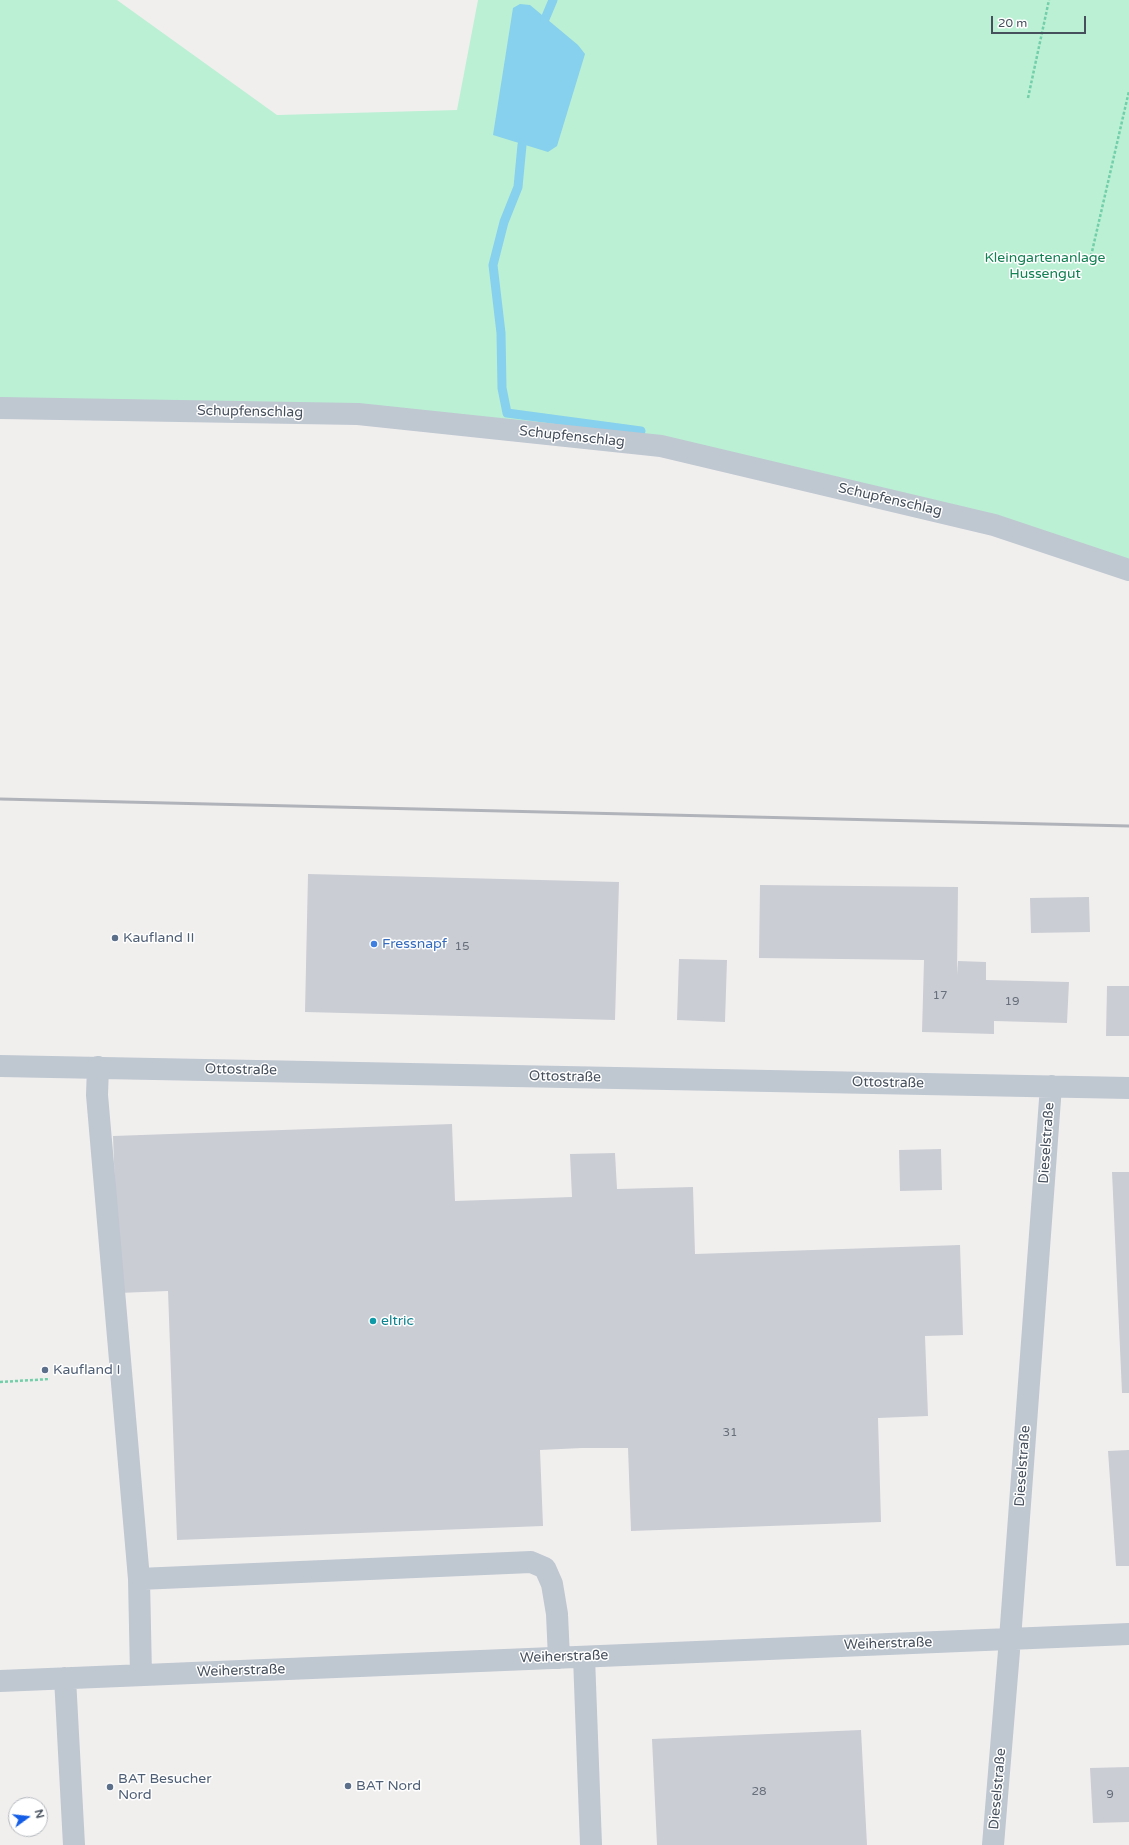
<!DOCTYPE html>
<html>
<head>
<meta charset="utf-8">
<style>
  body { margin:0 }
  #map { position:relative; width:1129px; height:1845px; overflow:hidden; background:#f1efee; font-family:"Varela Round",sans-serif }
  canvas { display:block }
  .north { position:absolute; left:8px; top:1797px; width:40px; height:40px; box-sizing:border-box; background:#fff; border:1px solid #b5b9be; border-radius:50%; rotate:75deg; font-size:11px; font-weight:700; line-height:16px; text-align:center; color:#46505d }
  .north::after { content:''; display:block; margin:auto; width:14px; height:18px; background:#145de6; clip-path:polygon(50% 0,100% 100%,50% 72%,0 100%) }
  .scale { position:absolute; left:991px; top:16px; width:95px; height:18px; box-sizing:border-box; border:2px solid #46505d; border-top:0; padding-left:5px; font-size:12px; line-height:14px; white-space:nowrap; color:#46505d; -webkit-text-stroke:3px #fff; paint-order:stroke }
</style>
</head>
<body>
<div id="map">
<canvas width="1129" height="1845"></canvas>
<div class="north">N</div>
<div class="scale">20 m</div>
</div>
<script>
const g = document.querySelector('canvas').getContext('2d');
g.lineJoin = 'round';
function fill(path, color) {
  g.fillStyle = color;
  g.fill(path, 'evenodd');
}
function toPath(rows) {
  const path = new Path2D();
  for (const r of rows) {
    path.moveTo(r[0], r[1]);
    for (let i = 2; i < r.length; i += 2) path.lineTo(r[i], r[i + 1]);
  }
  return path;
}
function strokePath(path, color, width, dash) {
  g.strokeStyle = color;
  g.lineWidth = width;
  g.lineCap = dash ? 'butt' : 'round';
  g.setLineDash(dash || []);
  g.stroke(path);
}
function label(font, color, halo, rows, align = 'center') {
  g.font = font + ' "Varela Round",sans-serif';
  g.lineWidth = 3;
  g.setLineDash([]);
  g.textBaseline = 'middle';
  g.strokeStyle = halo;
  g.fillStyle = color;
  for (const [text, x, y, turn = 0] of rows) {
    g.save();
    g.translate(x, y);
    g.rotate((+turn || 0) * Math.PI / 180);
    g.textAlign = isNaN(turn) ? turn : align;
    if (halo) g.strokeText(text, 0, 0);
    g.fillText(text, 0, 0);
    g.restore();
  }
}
fill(toPath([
  [0,0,117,0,277,115,457,110,478,0,1129,0,1129,570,661,446,358,414,0,408]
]), '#bbf0d4');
fill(toPath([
  [520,4,530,5,578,45,585,54,557,146,548,152,493,135,513,8]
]), '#87d0ee');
strokePath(toPath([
  [545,19,553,0],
  [522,145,518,187,504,222,493,265,501,333,502,388,507,413,641,431]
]), '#87d0ee', 9);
fill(toPath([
  [308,874,619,882,615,1020,305,1012],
  [760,885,958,887,957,975,958,961,986,962,986,980,1069,982,1067,1023,994,1021,994,1034,922,1032,924,960,759,958],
  [1089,897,1090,932,1031,933,1030,898],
  [679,959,727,960,725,1022,677,1020],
  [1107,986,1129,986,1129,1036,1106,1036],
  [452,1124,455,1201,572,1197,570,1154,615,1153,617,1189,693,1187,695,1254,960,1245,963,1335,925,1336,928,1416,878,1418,881,1522,631,1531,628,1448,582,1448,540,1450,543,1526,177,1540,168,1291,119,1293,113,1136],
  [941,1149,942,1190,900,1191,899,1150],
  [1112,1172,1129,1172,1129,1393,1122,1393],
  [1129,1450,1129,1566,1116,1566,1108,1451],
  [861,1730,867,1845,657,1845,652,1739],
  [1129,1767,1129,1822,1093,1823,1090,1768]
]), '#cacdd4');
strokePath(toPath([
  [1028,98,1049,0],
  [1091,256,1129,91],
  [0,1382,50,1379]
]), '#72cfa9', 2.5, [3, 2]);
strokePath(toPath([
  [0,408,358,414,661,446,994,525,1129,570],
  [0,1066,1129,1088],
  [98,1067,97,1095,139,1579],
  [584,1657,591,1845],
  [141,1675,139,1579,531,1562,545,1568,552,1584,557,1614,559,1658],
  [65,1678,74,1845],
  [0,1681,1129,1634],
  [993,1845,1010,1639,1051,1086]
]), '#bfc7d1', 22);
strokePath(toPath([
  [0,799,1129,826]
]), '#b0b3b9', 3);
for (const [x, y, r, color] of [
  [115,938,4,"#5c6f8a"],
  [374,944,4,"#3f7fe0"],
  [373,1321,4,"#0f9aa8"],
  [45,1370,4,"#5c6f8a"],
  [348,1786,4,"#5c6f8a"],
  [110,1787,4,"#5c6f8a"]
]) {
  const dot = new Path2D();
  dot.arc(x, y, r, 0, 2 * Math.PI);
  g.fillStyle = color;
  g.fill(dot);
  strokePath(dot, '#fff', 1.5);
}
label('12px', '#676f7b', null, [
  ["15",462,947],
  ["17",940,996],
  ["19",1012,1002],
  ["31",730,1433],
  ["28",759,1792],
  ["9",1110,1795]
]);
label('14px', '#148154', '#fff', [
  ["Kleingartenanlage",1045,258],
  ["Hussengut",1045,274]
]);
label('14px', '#46505d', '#fff', [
  ["Schupfenschlag",250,412,1],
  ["Schupfenschlag",572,437,6],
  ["Schupfenschlag",890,500,13],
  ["Ottostraße",241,1070,1],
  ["Ottostraße",565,1077,1],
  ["Ottostraße",888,1083,1],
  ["Dieselstraße",1047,1143,-86],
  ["Dieselstraße",1023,1466,-86],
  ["Weiherstraße",888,1644,-2],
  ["Weiherstraße",564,1657,-2],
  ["Weiherstraße",241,1671,-2],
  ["Dieselstraße",998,1789,-85]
]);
label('14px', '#4e5e75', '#fff', [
  ["Kaufland II",123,938],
  ["Kaufland I",53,1370],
  ["BAT Besucher",118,1779],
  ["Nord",118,1795],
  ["BAT Nord",356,1786]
], 'left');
label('14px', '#366cbe', '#fff', [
  ["Fressnapf",382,944]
], 'left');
label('14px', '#0d838f', '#fff', [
  ["eltric",381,1321]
], 'left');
</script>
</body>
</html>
